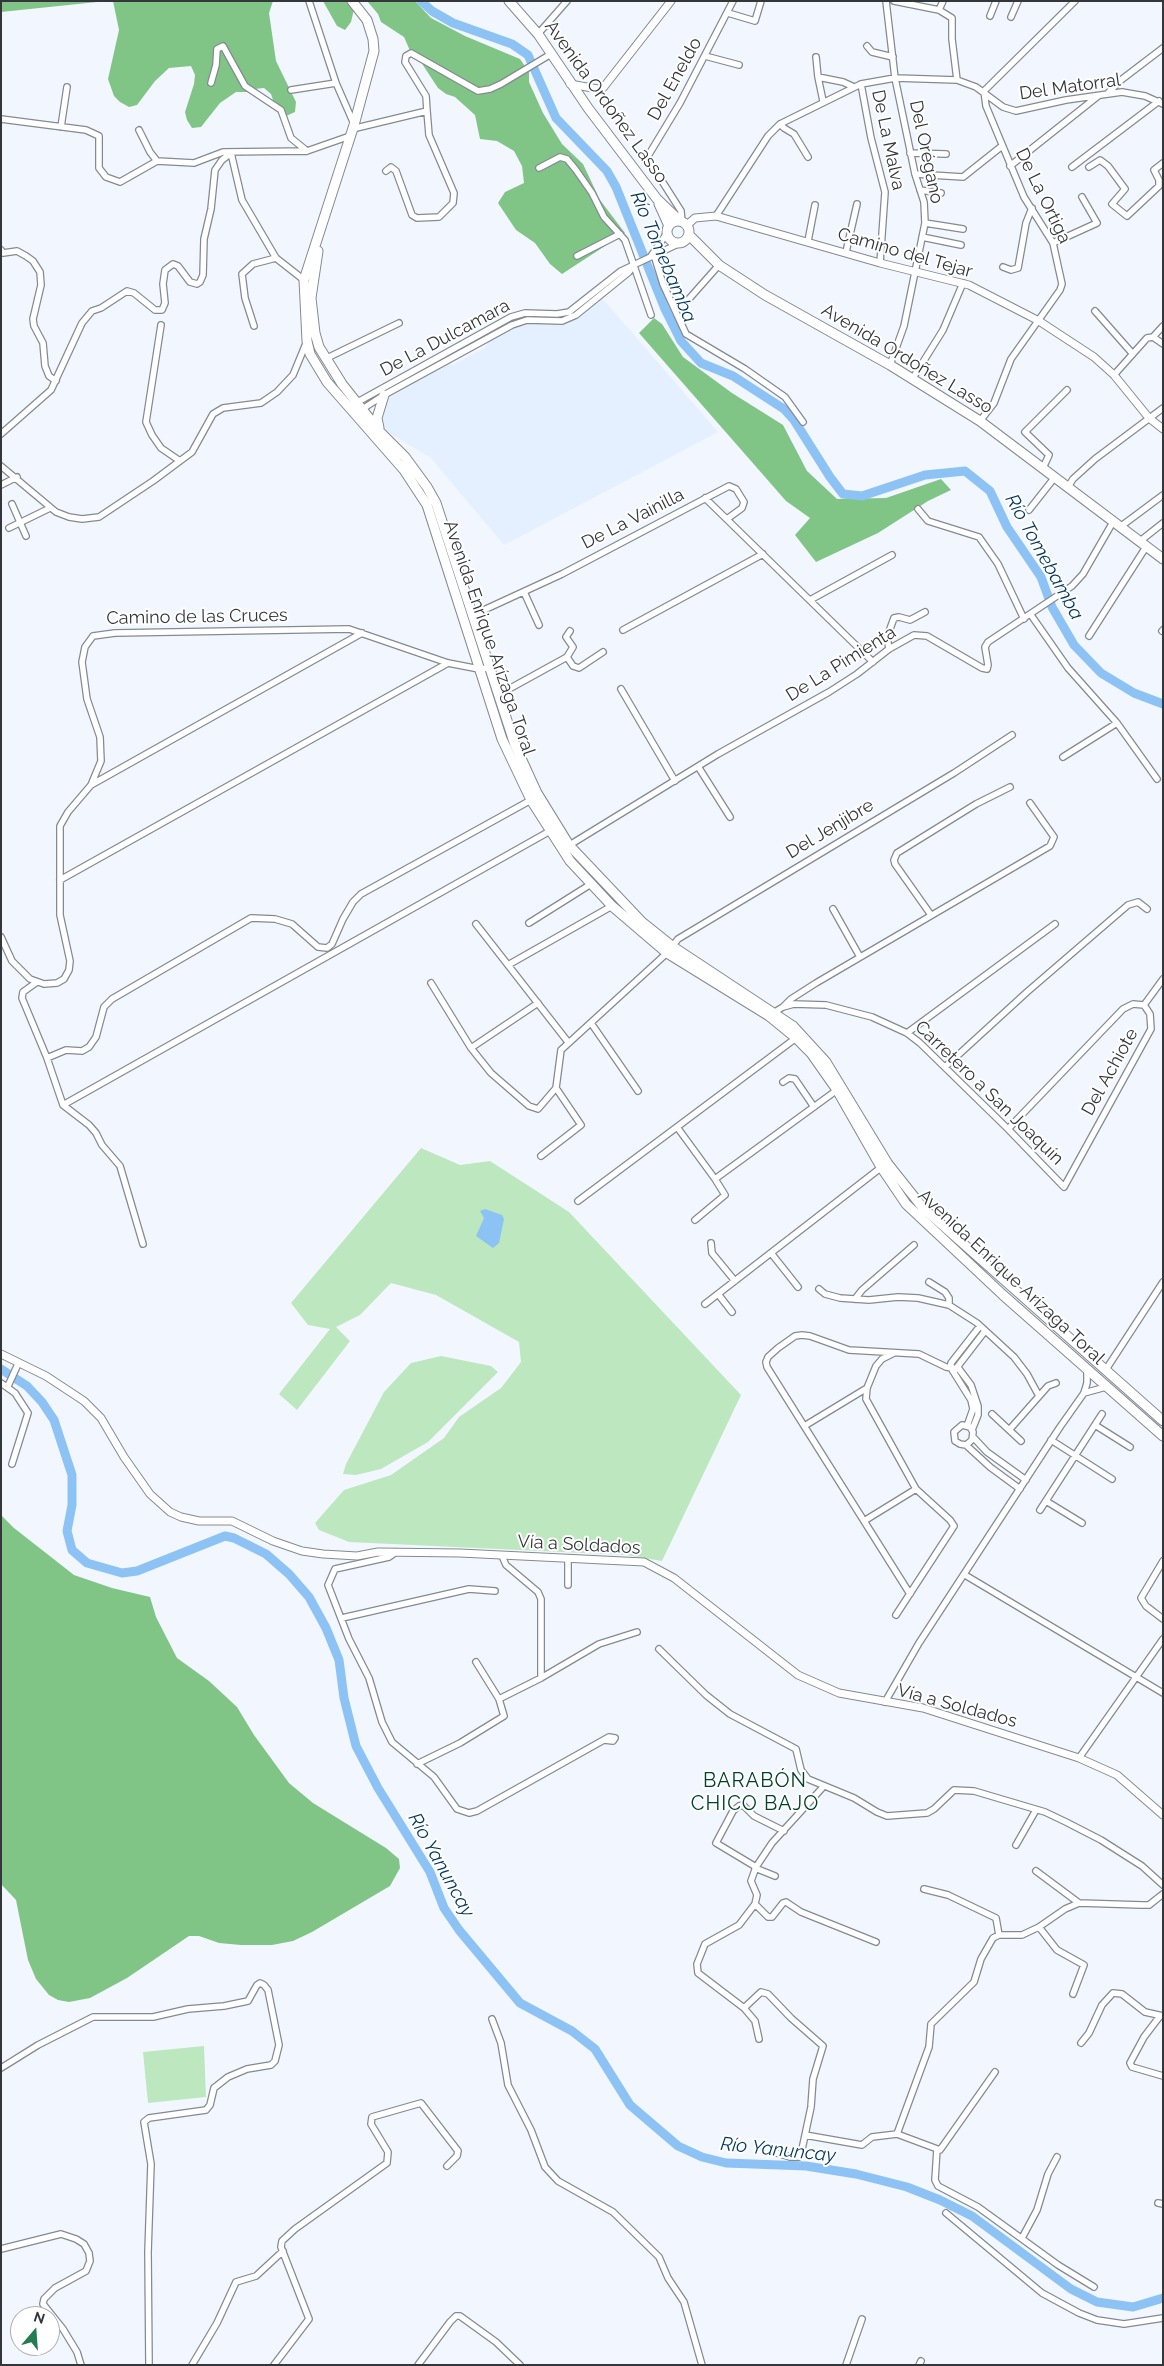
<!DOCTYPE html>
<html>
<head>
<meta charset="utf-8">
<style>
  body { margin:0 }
  #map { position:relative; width:1164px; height:2366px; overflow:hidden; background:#f2f7ff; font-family:Raleway,sans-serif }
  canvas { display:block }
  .frame { position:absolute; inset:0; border:2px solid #34373a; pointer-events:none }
  .north { position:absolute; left:10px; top:2306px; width:50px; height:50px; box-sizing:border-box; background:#fff; border:1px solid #aeafb0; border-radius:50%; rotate:18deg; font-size:14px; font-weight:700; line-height:20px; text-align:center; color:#34373a }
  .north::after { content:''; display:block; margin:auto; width:18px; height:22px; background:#247d52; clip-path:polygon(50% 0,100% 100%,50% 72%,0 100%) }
</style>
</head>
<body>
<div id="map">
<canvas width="1164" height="2366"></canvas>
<div class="frame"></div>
<div class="north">N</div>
</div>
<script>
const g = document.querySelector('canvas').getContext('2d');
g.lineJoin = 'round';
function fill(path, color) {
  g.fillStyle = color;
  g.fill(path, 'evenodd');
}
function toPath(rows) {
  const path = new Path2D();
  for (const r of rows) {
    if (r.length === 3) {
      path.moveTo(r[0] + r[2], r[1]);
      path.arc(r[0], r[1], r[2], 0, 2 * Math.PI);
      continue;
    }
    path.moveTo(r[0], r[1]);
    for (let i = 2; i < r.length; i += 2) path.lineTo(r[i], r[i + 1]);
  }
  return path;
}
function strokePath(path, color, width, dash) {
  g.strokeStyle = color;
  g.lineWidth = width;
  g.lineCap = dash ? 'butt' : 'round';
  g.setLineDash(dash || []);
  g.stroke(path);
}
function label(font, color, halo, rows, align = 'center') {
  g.font = font + ' Raleway,sans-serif';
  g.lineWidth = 4;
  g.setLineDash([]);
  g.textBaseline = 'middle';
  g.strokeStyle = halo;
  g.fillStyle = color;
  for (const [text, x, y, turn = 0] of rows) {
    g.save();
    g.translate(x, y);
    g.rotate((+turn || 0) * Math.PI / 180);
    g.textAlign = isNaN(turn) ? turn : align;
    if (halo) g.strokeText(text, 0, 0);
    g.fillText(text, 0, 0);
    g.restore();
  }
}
fill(toPath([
  [602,298,718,432,504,545,431,458,386,431,382,420,386,403,390,394,443,362,453,365,485,348,488,340,516,326,526,322,559,324,579,316]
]), '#e4efff');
fill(toPath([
  [421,1148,460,1165,490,1161,569,1212,741,1395,662,1561,627,1555,349,1542,319,1530,315,1523,344,1490,391,1475,444,1438,459,1417,501,1388,521,1362,519,1342,436,1295,391,1283,360,1315,336,1327,350,1341,297,1410,279,1394,330,1329,308,1325,291,1303],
  [441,1356,491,1366,498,1372,428,1442,381,1469,356,1475,343,1474,346,1464,384,1392,411,1363],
  [204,2046,206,2097,148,2103,143,2052]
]), '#bde7bf');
fill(toPath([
  [1,1,107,1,1,12],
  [113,1,273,1,269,13,276,61,296,102,295,112,286,116,277,112,271,94,264,88,255,89,246,92,236,92,220,103,201,127,192,128,187,120,185,112,194,84,195,75,191,66,169,68,155,81,137,105,129,107,120,102,114,96,108,79,119,30],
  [323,1,356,1,351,22,345,30,337,26],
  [367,1,415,1,431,18,465,36,520,59,529,72,529,82,543,113,562,144,583,164,600,200,625,233,562,274,550,264,535,243,516,230,498,203,505,192,524,183,522,166,514,151,497,141,480,139,475,115,455,97,446,94,438,88,417,56,411,53,404,37,381,22,378,14],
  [654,318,662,324,683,357,732,393,783,425,807,471,837,499,886,498,941,479,951,490,928,501,878,533,816,562,795,535,810,518,786,501,639,333],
  [1,1515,14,1528,74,1575,112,1588,150,1597,156,1617,177,1658,209,1681,237,1707,254,1735,289,1783,313,1803,386,1848,399,1859,400,1868,390,1886,312,1932,293,1941,272,1945,241,1945,219,1943,199,1936,189,1936,127,1978,90,1998,69,2002,58,2000,49,1995,36,1979,28,1960,16,1900,1,1884]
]), '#80c586');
fill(toPath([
  [485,1209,502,1215,504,1219,499,1243,493,1248,476,1236,484,1218,480,1211]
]), '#8dc2f5');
strokePath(toPath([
  [421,1,432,11,453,23,512,44,528,55,556,118,607,171,616,187,665,309,681,341,701,363,733,376,784,409,794,420,830,477,843,494,862,496,925,475,965,471,990,491,1007,527,1041,577,1052,607,1074,645,1101,673,1134,693,1163,704],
  [1,1369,27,1386,42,1402,54,1420,72,1475,72,1505,67,1531,72,1550,87,1563,122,1573,137,1571,225,1536,234,1538,266,1554,289,1574,309,1597,326,1628,339,1660,344,1698,356,1746,378,1788,430,1872,444,1908,459,1930,520,2003,572,2031,595,2049,630,2105,678,2146,702,2157,726,2163,806,2166,856,2174,907,2187,940,2200,972,2216,1071,2289,1097,2302,1133,2307,1163,2298]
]), '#8dc2f5', 9);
const minor = toPath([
  [309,1,336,83,354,124],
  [886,1,895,78,915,174,924,202,925,223,904,326,890,365],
  [894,1,939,10,952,18,952,39,957,80],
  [939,10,943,1],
  [728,13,755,21,761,1],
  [990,16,996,1],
  [1011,17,1018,1],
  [538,34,567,1],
  [867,46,872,52,893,57],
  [705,56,739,65],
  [816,57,818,77],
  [211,83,216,65,217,49,223,46,245,86,281,110,291,138,307,151],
  [861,84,871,138,885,192,880,263],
  [291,90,336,83],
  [1108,93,1121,80,1163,48],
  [823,101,818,77,843,82,854,87],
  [1,119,86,130,99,136,99,168,106,177,120,182,157,161],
  [780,124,784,128,794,134,808,157],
  [61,127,67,87],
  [352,129,427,111,426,96,405,62,406,56,411,53,478,91,490,89,501,84,551,54],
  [139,130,150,152,157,161,194,163,223,152,307,151,350,136],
  [910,153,946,154],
  [1010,166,1098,96],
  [1072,167,1159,101],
  [1089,167,1100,160,1108,166,1125,189,1112,204,1127,216,1159,186,1159,180,1154,170,1163,163],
  [539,168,560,157,567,159,576,170,592,193,604,217,625,240,651,315],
  [386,171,391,167,396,171,412,215,417,218,439,217,453,203,454,193,429,135,427,111],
  [915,174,963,177,1002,146],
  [920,190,941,193],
  [716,216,768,136,780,124,861,84,895,78,957,80,976,87,1003,107,1016,111,1066,100,1122,92,1145,96,1163,104],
  [682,222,681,211,648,159,648,156,680,103,733,1],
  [925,223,963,229],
  [922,237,961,245],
  [808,241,815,205],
  [1053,243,1097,223,1082,197],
  [1,250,3,253,17,251,26,256,33,261,40,272,41,285,33,319,34,326,43,343,45,366,49,376,56,381],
  [846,252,857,204],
  [654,255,663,284,686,334,745,369,785,397,803,422],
  [577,256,620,234],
  [651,256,667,233],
  [1003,267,1011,270,1018,268,1026,223,1032,208],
  [688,300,719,265],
  [1095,311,1132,353],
  [161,325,146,422,152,435,161,448,180,461],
  [254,326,245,298,242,274,253,264,276,258],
  [1153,337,1163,326],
  [325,359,399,323],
  [1114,375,1147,338,1153,337,1163,344],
  [913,378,943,330,963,283],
  [354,404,511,317,525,313,557,314,569,312,621,271,680,243],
  [361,410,384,395,512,325,527,320,562,321,576,315,629,272,633,266],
  [980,421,994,403,1011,359,1060,290,1062,284,1053,243,1024,197,986,106,984,91,1075,1],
  [1,434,51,390,82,323,92,311,101,308,127,291,134,293,155,310,162,310,165,303,163,284,165,270,173,264,178,266,190,282,197,284,200,282,203,275,204,239,211,209,215,170,222,160,231,153,242,200,276,258,304,280],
  [1,466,56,512,69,517,82,519,99,517,153,481,192,452,213,414,223,408,261,403,277,392,293,375,307,341],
  [1043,468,1049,455,1025,432,1067,390],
  [1,485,17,477],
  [1068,487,1073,479,1095,459,1163,408],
  [705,498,873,662],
  [12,504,26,536],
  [918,509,928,521,979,537,998,564,1024,619],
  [1029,510,1055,477],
  [1120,527,1163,495],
  [9,528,50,508],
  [1139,542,1163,523],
  [524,592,539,625],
  [810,600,892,555],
  [473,615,562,574,729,486,736,489,744,502,742,508,727,519],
  [1031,615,1068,668,1117,723,1157,779],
  [623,630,763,554],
  [1162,631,1163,630],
  [1089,636,1146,547],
  [889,649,887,637,894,618,899,617,910,620,925,612],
  [567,657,573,666,579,668,603,652],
  [621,689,675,781],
  [498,695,567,657,573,647,566,637,570,631],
  [1063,757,1117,723],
  [699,768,730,817],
  [91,785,362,633],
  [568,846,718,754,829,692,857,674,889,649,914,635,927,636,982,668,987,669,988,665,985,647,988,642,1072,586,1083,574,1113,522],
  [60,880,448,663],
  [833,909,860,957],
  [931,915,895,864,894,860,897,853,976,804,1010,787],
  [529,923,591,884],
  [476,924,508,965,612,906],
  [1,937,12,961,30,979,44,984,57,983,64,979,69,970,70,961,60,915,60,826,68,812,91,785,101,761,100,737,87,699,82,662,85,647,93,636,115,633,349,629,448,663,479,669,489,668],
  [508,965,568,1042],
  [37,982,23,992,22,998,47,1058,63,1105,89,1125,96,1133,102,1145,120,1166,143,1244],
  [431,983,471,1048,491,1073,529,1106,538,1109,556,1088,561,1050,667,953,678,939,954,773,1012,735],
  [1144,1005,1163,979],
  [783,1007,791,999,816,983,1050,846,1054,837,1030,803],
  [773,1013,783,1007,794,1004,826,1005,872,1017,907,1033,920,1043,1008,1129,1064,1187,1151,1029,1150,1014,1144,1005,1133,1004,1123,1009,1008,1129],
  [591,1023,638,1091],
  [907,1033,1055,924],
  [471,1048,538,1003],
  [47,1058,66,1050,82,1051,89,1047,96,1037,104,1007,112,999,251,918,275,919,292,924,318,947,327,948,332,944,343,919,353,902,361,894,531,800],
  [945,1067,1027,992,1128,905,1138,902,1147,909],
  [783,1082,789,1078,795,1079,814,1107],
  [63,1105,550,831],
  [677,1127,715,1179],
  [541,1156,581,1125,556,1088],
  [578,1201,796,1038],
  [695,1220,725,1195,715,1179,837,1090],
  [711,1243,712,1253,735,1281],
  [771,1253,798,1287],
  [929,1282,945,1292,949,1298,949,1305],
  [819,1289,825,1294,840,1298,869,1300,898,1297,918,1298,949,1305,977,1323,1014,1357,1027,1374,1039,1396],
  [718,1294,732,1312],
  [855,1299,862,1290,914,1245],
  [705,1304,883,1166],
  [894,1353,882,1359,876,1366,867,1388,866,1399,916,1489,950,1520,954,1526,896,1615],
  [1105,1371,1163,1282],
  [1,1383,15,1393,28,1413,12,1464],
  [8,1386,18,1364],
  [1084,1393,1106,1387],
  [992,1414,1021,1441],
  [806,1425,867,1388],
  [1095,1425,1130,1447],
  [967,1426,973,1409,971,1400,951,1368,951,1363,980,1326],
  [1010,1429,1048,1386,1056,1383],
  [972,1430,978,1415,978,1406,971,1385,959,1369,958,1366,985,1331],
  [973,1437,987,1452,1026,1480],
  [1051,1440,1112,1479],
  [966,1445,972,1440,973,1432,970,1427,962,1425,954,1432,955,1441,960,1444,966,1445,990,1467,1020,1489],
  [1046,1501,1082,1523],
  [1040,1510,1102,1414],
  [864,1521,916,1489],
  [396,1552,389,1557,335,1569,328,1585,349,1639,369,1678,382,1722,392,1742,434,1777,457,1809,469,1813,477,1811,609,1737,615,1738,613,1741,604,1740],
  [502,1556,506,1565,538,1592,541,1599,541,1678],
  [1163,1561,1141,1598,1146,1606,1163,1619],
  [965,1575,1163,1693],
  [568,1585,568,1558],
  [910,1594,767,1367,766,1362,768,1357,778,1348,795,1336,802,1335,810,1336,849,1350,919,1354,946,1367,959,1369],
  [342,1618,469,1589,495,1591],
  [659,1649,706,1695,730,1714,796,1749,801,1770,808,1779,854,1798,877,1812,887,1816,927,1813,934,1809,954,1790,974,1791,1045,1812,1066,1822,1101,1840,1142,1866,1163,1885],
  [499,1699,541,1678,599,1644,637,1632],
  [885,1702,919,1643,1060,1427,1084,1393,1087,1383,1087,1370],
  [1079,1758,1163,1639],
  [417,1764,460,1743,504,1716,499,1699,476,1662],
  [1016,1845,1036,1810],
  [756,1867,716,1843,733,1811,739,1806,743,1805,754,1816,784,1831],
  [755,1868,775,1876],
  [1036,1871,1079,1903],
  [924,1889,948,1895,996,1918,999,1935],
  [755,1904,768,1917,772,1917,783,1903,786,1902,801,1912,876,1942],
  [1039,1927,1057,1950,1084,1965,1073,1994],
  [744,2008,761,1992,768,1994,791,2018,823,2046,813,2079,811,2107,801,2154,799,2157,790,2157,764,2149],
  [1160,2016,1144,2037,1130,2063,1132,2067,1163,2076],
  [492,2019,501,2043,508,2085,531,2130,545,2167,558,2181,613,2212,659,2257,668,2278,684,2302,702,2365],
  [759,2039,755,2021,744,2008,698,1973,697,1964,705,1944,739,1925,755,1904,757,1895,751,1881,756,1867,772,1843,824,1786],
  [1081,2043,1089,2033,1102,2005,1113,1993,1122,1994,1145,2012,1163,2016],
  [1,2068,38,2045,93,2017,153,2017,188,2009,224,2006,248,2001,257,1985,260,1983,264,1985,268,1990,279,2045,275,2061,271,2065,247,2069,228,2077,214,2088,210,2105,206,2110,149,2118,144,2122,151,2164,148,2252,149,2365],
  [897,2134,940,2150,995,2072],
  [805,2135,862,2145,872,2137,897,2134,929,2047,931,2024,974,1982,981,1959,993,1938,999,1935,1022,1935,1039,1927,1065,1909,1079,1903,1142,1905,1149,1905,1163,1894],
  [937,2149,935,2180,938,2186,978,2207,1058,2265,1094,2287],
  [1158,2203,1163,2204],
  [946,2213,1042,2293,1079,2313,1097,2320,1124,2324,1163,2318],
  [1022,2238,1037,2210,1048,2174,1057,2157],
  [1,2249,61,2234,76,2239,84,2244,89,2253,90,2261,86,2271,55,2288,44,2299,43,2304,63,2329,77,2352,81,2365],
  [192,2365,217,2323,236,2282,256,2276,283,2251],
  [274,2365,309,2319,281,2247,282,2241,295,2229,387,2163,388,2152,371,2124,372,2117,421,2103,458,2151,457,2156,447,2166],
  [418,2365,450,2322,456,2316,460,2316,496,2342,520,2365],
  [846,2365,862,2319],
  [919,2365,921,2361]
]);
const tertiary = toPath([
  [570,84,598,89,603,88,671,1],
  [687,225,695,218,716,216,880,263,969,285,1039,321,1094,357,1114,375,1149,418,1163,429],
  [1,1354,46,1376,84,1401,101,1418,124,1457,150,1494,170,1512,181,1517,199,1521,232,1521,273,1541,302,1551,323,1554,357,1556,378,1552,460,1553,644,1562,674,1578,798,1675,839,1693,923,1708,1079,1758,1117,1775,1163,1815]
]);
const primary = toPath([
  [352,1,367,20,373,39,374,51,354,125,304,280,307,341,310,354,327,382,404,470,427,505,502,739,531,800,570,861,612,906,667,953,769,1016,796,1038,811,1053,837,1090,881,1167,906,1204,1003,1295,1163,1436],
  [509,1,538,34,588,108,657,199,680,221],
  [659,204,669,226],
  [678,232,11],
  [689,235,719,265,765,295,890,365,980,421,1163,559],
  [318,251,311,298,315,333,319,347,342,384,381,433,405,457,427,487,436,503,515,745,537,793,569,845,642,922,672,946,793,1026,826,1062,888,1164,923,1208,1163,1421],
  [379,428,377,418,384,395]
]);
strokePath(minor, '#848a92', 8);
strokePath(tertiary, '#848a92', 9);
strokePath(primary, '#848a92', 11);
strokePath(minor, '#fff', 5.5);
strokePath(tertiary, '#fff', 7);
strokePath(primary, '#fff', 9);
label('18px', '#34373a', '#fff', [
  ["Del Eneldo",675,79,-61],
  ["Del Matorral",1070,87,-8],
  ["Avenida Ordoñez Lasso",606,102,54],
  ["De La Malva",888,140,78],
  ["Del Orégano",926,152,78],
  ["De La Ortiga",1043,196,64],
  ["Camino del Tejar",905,253,16],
  ["De La Dulcamara",445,338,-28],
  ["Avenida Ordoñez Lasso",907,359,31],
  ["De La Vainilla",633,519,-27],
  ["Camino de las Cruces",197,617,-1],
  ["Avenida Enrique Arízaga Toral",489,638,71],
  ["De La Pimienta",841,664,-32],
  ["Del Jenjibre",830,829,-31],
  ["Del Achiote",1110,1072,-61],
  ["Carretero a San Joaquín",989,1093,44],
  ["Avenida Enrique Arízaga Toral",1011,1277,43],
  ["Vía a Soldados",579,1545,3],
  ["Vía a Soldados",957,1706,15]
]);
label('italic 19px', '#03385f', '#fff', [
  ["Río Tomebamba",663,257,67],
  ["Río Tomebamba",1044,557,61],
  ["Río Yanuncay",441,1865,61],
  ["Río Yanuncay",778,2150,6]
]);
g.letterSpacing = '1px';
label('20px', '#004326', '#fff', [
  ["BARABÓN",755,1781],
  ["CHICO BAJO",755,1804]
]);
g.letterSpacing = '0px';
</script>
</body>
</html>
